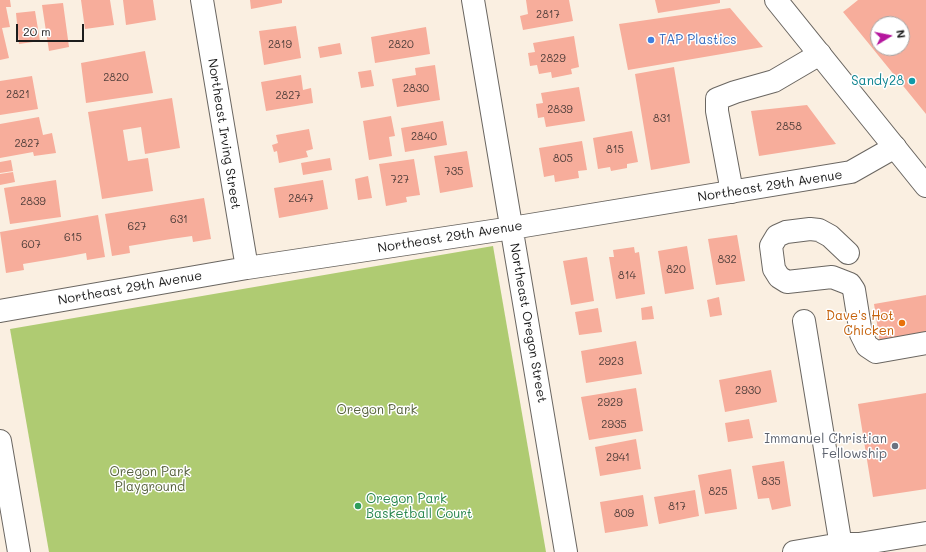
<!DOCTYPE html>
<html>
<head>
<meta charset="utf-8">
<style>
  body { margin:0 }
  #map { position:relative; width:926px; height:552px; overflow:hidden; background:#faefe1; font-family:Mali,sans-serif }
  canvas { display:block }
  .north { position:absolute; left:870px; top:16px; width:40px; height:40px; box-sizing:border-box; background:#fff; border:1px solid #a4a4a4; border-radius:50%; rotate:80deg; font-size:11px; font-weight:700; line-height:16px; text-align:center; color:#1c1c1c }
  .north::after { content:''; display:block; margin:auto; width:14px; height:18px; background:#b5179e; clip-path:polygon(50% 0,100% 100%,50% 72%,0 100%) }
  .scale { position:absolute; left:16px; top:24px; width:68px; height:18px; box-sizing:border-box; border:2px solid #1c1c1c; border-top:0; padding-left:5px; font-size:12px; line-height:14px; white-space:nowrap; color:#1c1c1c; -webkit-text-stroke:3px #fff; paint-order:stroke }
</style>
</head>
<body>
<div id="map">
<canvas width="926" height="552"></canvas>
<div class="north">N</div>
<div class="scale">20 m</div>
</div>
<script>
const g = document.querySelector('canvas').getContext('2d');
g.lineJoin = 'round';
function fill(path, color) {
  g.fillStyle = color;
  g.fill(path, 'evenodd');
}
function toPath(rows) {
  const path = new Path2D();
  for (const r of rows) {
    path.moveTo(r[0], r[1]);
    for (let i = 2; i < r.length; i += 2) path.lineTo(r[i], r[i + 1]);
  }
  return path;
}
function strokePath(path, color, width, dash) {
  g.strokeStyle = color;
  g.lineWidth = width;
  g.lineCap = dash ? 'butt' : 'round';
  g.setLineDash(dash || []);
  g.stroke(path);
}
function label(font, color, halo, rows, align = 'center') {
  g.font = font + ' Mali,sans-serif';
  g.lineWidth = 3;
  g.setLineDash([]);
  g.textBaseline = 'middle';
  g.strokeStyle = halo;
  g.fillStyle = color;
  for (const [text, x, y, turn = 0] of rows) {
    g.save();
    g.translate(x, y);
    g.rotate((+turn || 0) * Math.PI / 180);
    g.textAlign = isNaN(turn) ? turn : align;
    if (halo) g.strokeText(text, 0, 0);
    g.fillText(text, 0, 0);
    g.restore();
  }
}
fill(toPath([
  [493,246,546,552,49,552,10,329]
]), '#afcb72');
fill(toPath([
  [0,0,10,0,11,7,6,7,10,27,2,28,9,58,0,60],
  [81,0,110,0,114,25,85,29],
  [123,0,153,0,156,20,126,25],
  [250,0,282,0,282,3,251,9],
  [526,0,569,0,573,21,523,30,520,16,528,14],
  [655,0,720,0,720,3,658,13],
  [858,0,926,0,926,114,843,12],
  [878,24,902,24,902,48,878,48],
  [63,3,69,47,49,51,42,5],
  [730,8,763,47,628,70,619,24],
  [35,11,40,41,19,44,16,13],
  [296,26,301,58,264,65,259,31],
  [426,27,430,54,375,63,371,37],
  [574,36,579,67,571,69,572,74,552,78,551,72,539,74,537,65,530,66,528,53,535,52,533,43],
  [340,43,342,54,320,58,318,47],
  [145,51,153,93,86,103,81,63],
  [435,65,440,100,397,107,392,79,416,75,415,68],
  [674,67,690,163,651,170,635,74],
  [371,70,374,86,361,88,358,72],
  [301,75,303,90,311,88,313,103,266,111,261,82],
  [32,76,38,109,0,115,0,81],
  [579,87,585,121,546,127,544,117,538,118,536,104,543,103,541,93],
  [172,98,180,148,145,154,141,127,123,130,128,161,148,158,153,191,102,199,88,112],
  [807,105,836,144,759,156,751,111],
  [391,116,395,136,389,137,392,156,369,160,363,121],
  [39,117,43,135,52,133,56,153,34,156,33,152,0,158,0,124],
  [443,121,447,145,405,152,401,128],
  [309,129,313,149,306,151,308,157,279,163,277,151,274,152,272,145,278,143,276,135],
  [632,131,638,162,627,164,627,168,611,171,610,167,598,169,593,138],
  [582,141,587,170,578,171,579,178,555,182,554,175,544,177,539,148],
  [467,151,473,187,440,193,434,156],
  [330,158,332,170,303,175,301,163],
  [414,159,420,195,406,197,407,202,386,206,379,164],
  [11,160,13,171,0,173,0,162],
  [13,172,15,182,0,185,0,174],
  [368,176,372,198,358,200,355,179],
  [56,180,61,217,10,224,4,188],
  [323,180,328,209,279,218,274,188],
  [204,198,211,239,193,242,192,236,171,239,129,246,130,253,112,256,105,214],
  [98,215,105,257,87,260,86,253,65,257,23,264,24,270,6,273,0,232],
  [737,235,745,281,716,285,708,239],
  [687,246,694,289,665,294,658,251],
  [634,247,635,253,639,252,645,294,616,299,609,257,614,257,613,250],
  [587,257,594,301,571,305,563,261],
  [926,295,926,342,881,349,874,304],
  [719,297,722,315,710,317,707,300],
  [652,306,654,319,642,320,641,308],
  [598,308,602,332,579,335,575,312],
  [636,341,642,374,586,383,581,351],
  [771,370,777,402,725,412,719,380],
  [636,388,643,431,589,440,581,397],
  [926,393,926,489,873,497,858,404],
  [749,419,753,438,728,442,725,423],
  [636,439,641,469,600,476,595,447],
  [784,461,791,506,772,510,769,498,758,499,752,466],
  [731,469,737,509,705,514,698,475],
  [695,490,699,516,659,524,654,497],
  [643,495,648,526,605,533,600,502]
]), '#f7ad9b');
const minor = toPath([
  [202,0,247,268],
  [473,0,566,552],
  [732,192,717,111,717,99,735,92,774,81,820,54],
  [848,253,830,236,819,230,810,229,786,232,777,236,771,246,774,269,779,277,787,282,832,277,850,284,854,290,861,334,867,346,876,352,926,343],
  [0,311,247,268,512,228,851,172,895,147],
  [804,321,842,552],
  [0,441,19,552],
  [794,552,841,544,859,544,926,533]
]);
const major = toPath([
  [776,0,926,186]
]);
strokePath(minor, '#6a6661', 24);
strokePath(major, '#6a6661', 24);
strokePath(minor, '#fff', 22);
strokePath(major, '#fff', 22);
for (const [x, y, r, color] of [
  [651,40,4,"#3f7fe0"],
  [912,81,4,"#0f9aa8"],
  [902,323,4,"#e8710a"],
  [895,446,4,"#6b7280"],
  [358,506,4,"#2e9e5b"]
]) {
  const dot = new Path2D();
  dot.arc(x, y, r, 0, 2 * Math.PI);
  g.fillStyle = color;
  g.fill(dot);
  strokePath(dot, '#fff', 1.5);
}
label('11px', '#53403c', null, [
  ["2817",548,15],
  ["2819",280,45],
  ["2820",401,45],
  ["2829",553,59],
  ["2820",116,78],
  ["2830",416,89],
  ["2821",18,95],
  ["2827",288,96],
  ["2839",560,110],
  ["831",662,119],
  ["2858",789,127],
  ["2840",424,137],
  ["2827",27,144],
  ["815",615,150],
  ["805",563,159],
  ["735",454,172],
  ["727",400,180],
  ["2847",301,199],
  ["2839",33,202],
  ["631",179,220],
  ["627",137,227],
  ["615",73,238],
  ["607",31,245],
  ["832",727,260],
  ["820",676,270],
  ["814",627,276],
  ["2923",611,362],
  ["2930",748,391],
  ["2929",610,403],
  ["2935",614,425],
  ["2941",618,458],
  ["835",771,482],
  ["825",718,492],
  ["817",677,507],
  ["809",624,514]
]);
label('13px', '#366cbe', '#fff', [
  ["TAP Plastics",659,40]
], 'left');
label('13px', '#0d838f', '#fff', [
  ["Sandy28",904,81]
], 'right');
label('13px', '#1c1c1c', '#fff', [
  ["Northeast Irving Street",224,134,81],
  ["Northeast 29th Avenue",770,186,-9],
  ["Northeast 29th Avenue",450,237,-9],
  ["Northeast 29th Avenue",130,288,-10],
  ["Northeast Oregon Street",528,323,80]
]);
label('13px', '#c56008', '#fff', [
  ["Dave's Hot",894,316],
  ["Chicken",894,331]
], 'right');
label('13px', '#57623e', '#fff', [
  ["Oregon Park",377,410],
  ["Oregon Park",150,472],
  ["Playground",150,487]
]);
label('13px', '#5b616d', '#fff', [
  ["Immanuel Christian",887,439],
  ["Fellowship",887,454]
], 'right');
label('13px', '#27864d', '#fff', [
  ["Oregon Park",366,499],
  ["Basketball Court",366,514]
], 'left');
</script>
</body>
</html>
